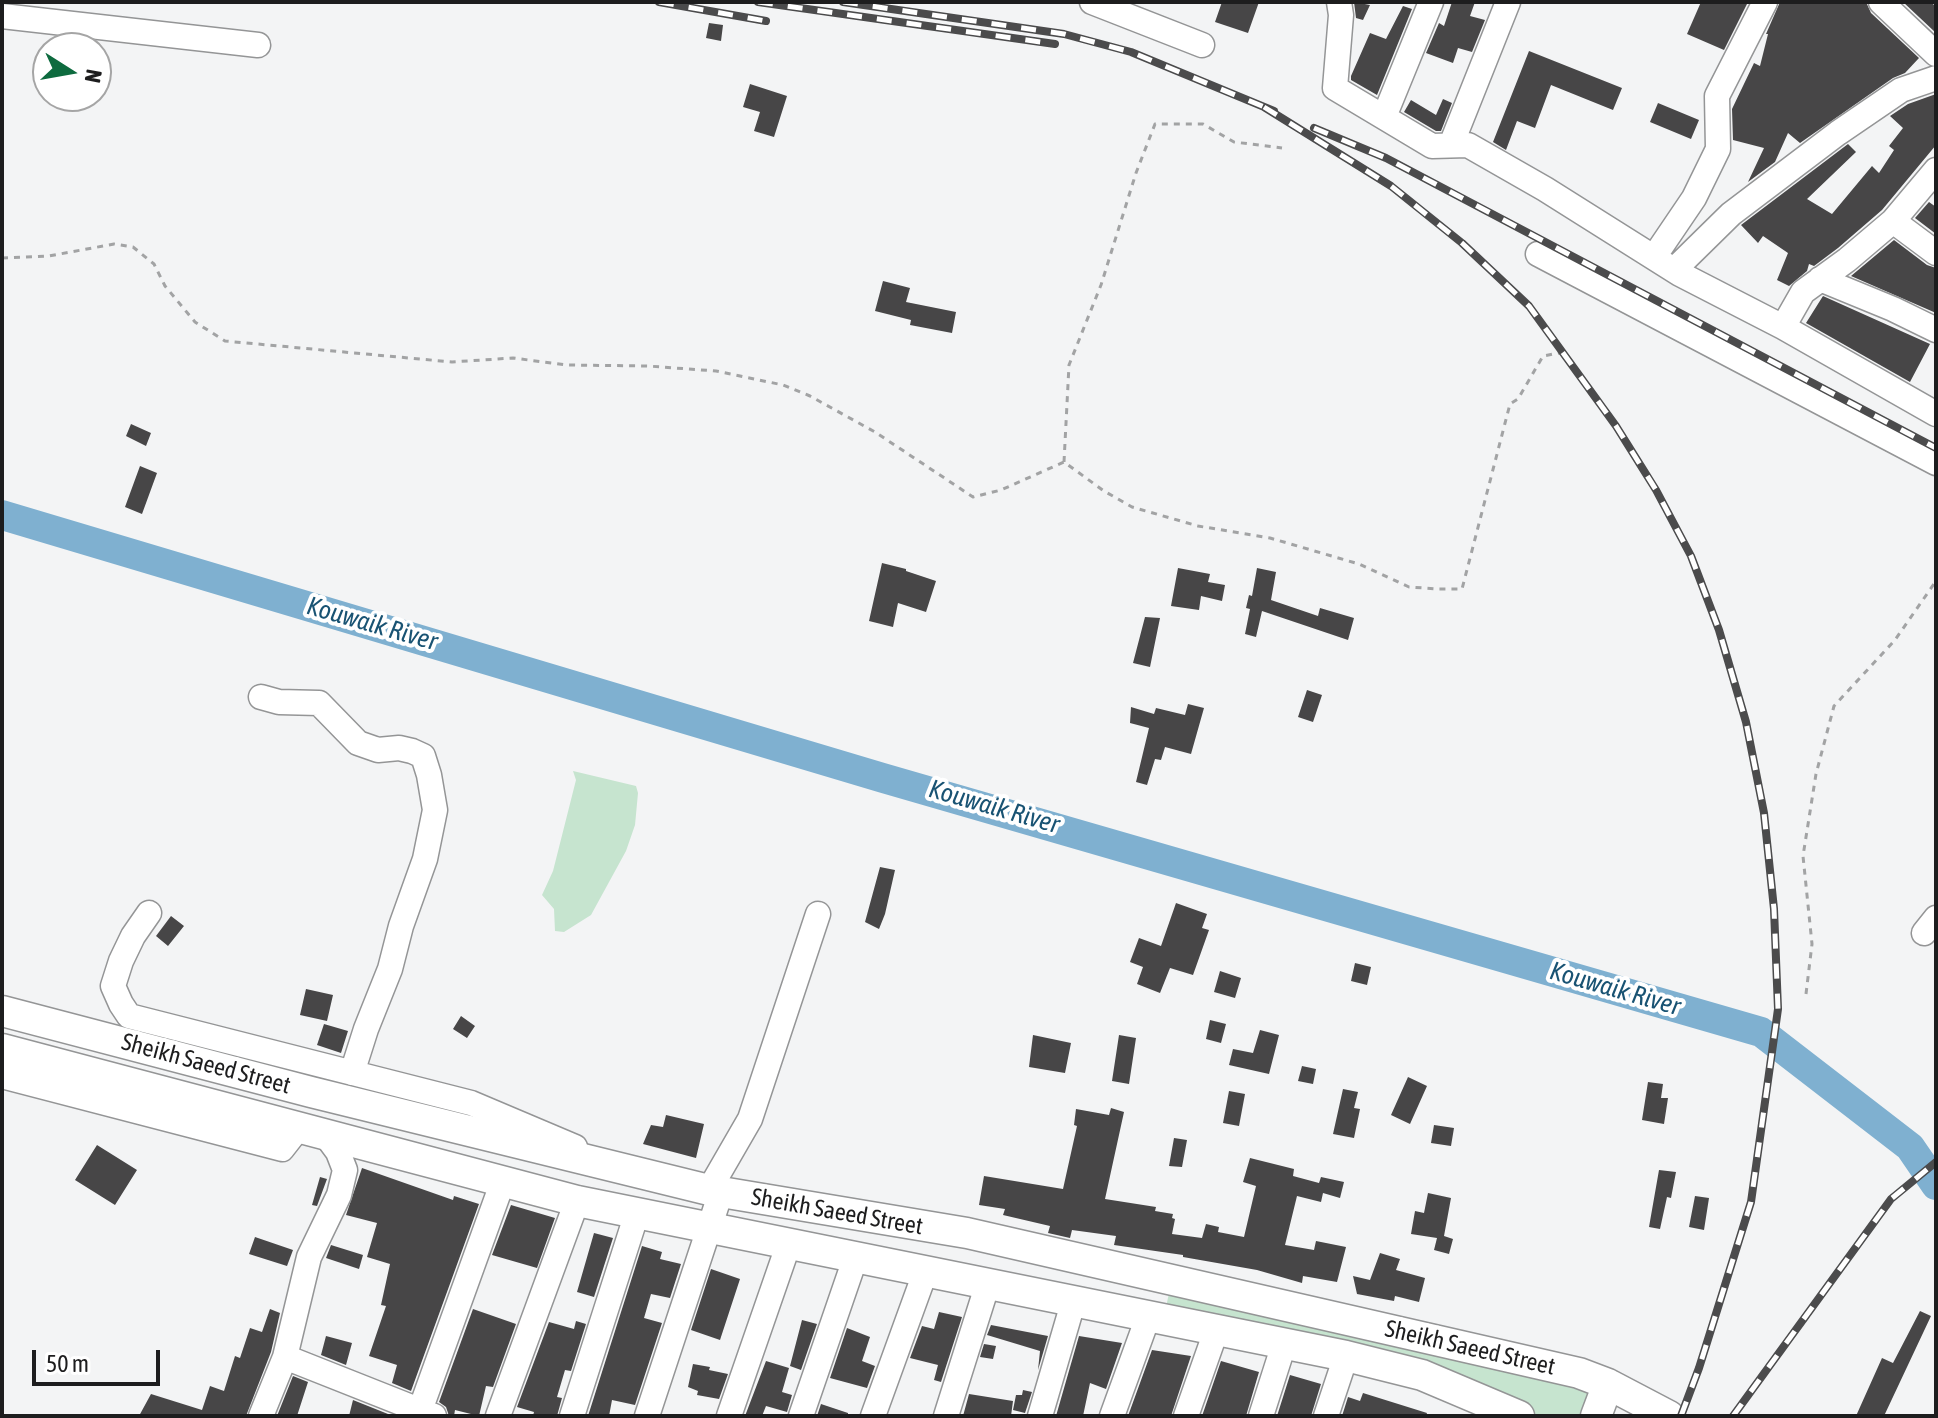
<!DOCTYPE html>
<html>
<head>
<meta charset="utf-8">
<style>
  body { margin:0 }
  #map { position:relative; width:1938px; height:1418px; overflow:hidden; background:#f3f4f5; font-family:"Asap Condensed",sans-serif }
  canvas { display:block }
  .frame { position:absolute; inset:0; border:4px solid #1d1d1e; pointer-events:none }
  .north { position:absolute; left:32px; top:32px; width:80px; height:80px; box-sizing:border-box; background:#fff; border:2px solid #a5a5a5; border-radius:50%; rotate:101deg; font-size:22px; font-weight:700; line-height:32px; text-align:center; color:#1d1d1e }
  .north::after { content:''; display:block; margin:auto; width:28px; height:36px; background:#0e6b3f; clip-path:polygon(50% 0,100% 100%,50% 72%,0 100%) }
  .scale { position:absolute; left:32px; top:1350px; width:128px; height:36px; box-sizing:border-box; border:4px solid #1d1d1e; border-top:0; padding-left:10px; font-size:24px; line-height:28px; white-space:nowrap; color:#1d1d1e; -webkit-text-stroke:6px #fff; paint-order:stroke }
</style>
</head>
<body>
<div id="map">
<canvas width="1938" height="1418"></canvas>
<div class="frame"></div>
<div class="north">N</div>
<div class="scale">50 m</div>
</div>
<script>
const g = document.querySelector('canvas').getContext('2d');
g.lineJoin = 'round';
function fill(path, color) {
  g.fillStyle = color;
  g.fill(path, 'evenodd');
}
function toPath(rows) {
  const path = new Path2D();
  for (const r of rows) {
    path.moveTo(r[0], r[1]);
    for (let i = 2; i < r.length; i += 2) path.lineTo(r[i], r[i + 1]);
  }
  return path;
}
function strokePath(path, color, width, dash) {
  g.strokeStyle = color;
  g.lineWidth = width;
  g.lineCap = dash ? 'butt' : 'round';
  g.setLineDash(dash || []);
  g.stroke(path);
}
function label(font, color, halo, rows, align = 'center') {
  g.font = font + ' "Asap Condensed",sans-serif';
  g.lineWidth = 8;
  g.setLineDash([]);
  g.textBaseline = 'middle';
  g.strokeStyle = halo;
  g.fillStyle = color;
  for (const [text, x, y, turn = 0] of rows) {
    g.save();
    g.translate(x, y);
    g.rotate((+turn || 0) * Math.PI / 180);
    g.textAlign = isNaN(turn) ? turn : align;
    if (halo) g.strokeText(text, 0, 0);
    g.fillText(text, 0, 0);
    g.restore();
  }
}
fill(toPath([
  [573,771,636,786,638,793,635,825,626,851,591,915,564,932,555,931,554,909,542,895,553,871,576,780],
  [1169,1293,1574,1381,1594,1393,1590,1416,1540,1416,1460,1377,1165,1312]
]), '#c6e4cf');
strokePath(toPath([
  [2,515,883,778,1761,1032,1910,1147,1936,1185]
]), '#7fb0d0', 30);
fill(toPath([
  [1222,2,1259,2,1248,33,1215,22],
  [1354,2,1370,5,1363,20,1356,18],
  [1452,2,1475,2,1470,16,1485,20,1472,52,1458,48,1453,63,1426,53,1439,23,1444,26],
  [1701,2,1748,2,1724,50,1687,34],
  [1780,2,1866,2,1871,13,1919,58,1905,73,1893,78,1800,143,1788,133,1775,162,1748,182,1764,148,1733,140,1732,109,1754,63,1760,66,1768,34,1766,34],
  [1903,2,1931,2,1936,7,1936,33],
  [1403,6,1412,9,1377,95,1351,80,1351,76,1370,33,1386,39],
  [709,23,723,25,721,41,706,38],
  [1529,51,1622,88,1613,110,1551,85,1535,128,1517,121,1506,150,1493,142],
  [750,84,787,96,774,137,754,131,760,112,743,107],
  [1936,94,1936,145,1882,210,1838,248,1814,266,1809,264,1807,271,1789,286,1777,280,1788,253,1763,236,1758,243,1741,225,1848,144,1856,152,1807,199,1832,214,1872,166,1879,173,1894,150,1889,146,1903,128,1890,116,1908,104],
  [1443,99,1452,103,1441,131,1436,131,1404,112,1411,100,1436,115],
  [1658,103,1699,120,1691,139,1650,122],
  [1929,202,1936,207,1936,234,1915,218],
  [1894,240,1927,265,1936,268,1936,313,1851,276],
  [883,281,910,288,906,302,956,312,952,333,910,325,911,320,875,311],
  [1823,296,1930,344,1910,382,1806,323],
  [131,424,151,433,146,446,126,436],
  [140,466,157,473,142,514,125,507],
  [882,563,906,569,906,571,936,581,926,612,898,603,893,627,869,621],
  [1178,568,1210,574,1208,582,1225,585,1222,601,1201,596,1199,610,1171,606],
  [1257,568,1276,572,1271,600,1318,616,1320,608,1354,618,1348,640,1262,611,1256,637,1245,634,1250,609,1246,608,1249,595,1252,596],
  [1145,617,1160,618,1150,667,1133,663],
  [1307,690,1322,695,1313,722,1298,717],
  [1188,704,1204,708,1191,754,1165,747,1161,760,1155,759,1147,785,1136,782,1149,728,1130,723,1131,707,1154,714,1156,708,1185,715],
  [880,867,895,870,885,914,879,929,865,922],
  [1176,903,1207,914,1202,928,1209,930,1193,975,1170,968,1160,993,1137,984,1143,967,1130,962,1139,938,1161,946],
  [171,916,184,926,168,946,156,936],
  [1355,963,1371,967,1367,985,1351,981],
  [1220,971,1241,978,1235,998,1214,992],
  [306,989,333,995,327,1021,300,1015],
  [461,1016,475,1026,467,1038,453,1029],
  [1210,1020,1226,1024,1221,1043,1206,1039],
  [324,1024,348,1031,341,1053,317,1045],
  [1260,1030,1279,1035,1269,1074,1229,1065,1233,1049,1253,1053],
  [1033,1035,1071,1043,1065,1073,1029,1067],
  [1119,1035,1136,1038,1129,1084,1112,1081],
  [1302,1066,1316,1069,1313,1084,1298,1081],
  [1408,1077,1427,1086,1410,1124,1391,1115],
  [1648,1082,1663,1084,1661,1098,1668,1098,1664,1124,1642,1120],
  [1343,1089,1358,1092,1354,1108,1360,1109,1354,1138,1333,1134],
  [1229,1091,1245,1094,1239,1126,1223,1123],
  [1111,1108,1124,1112,1105,1199,1156,1207,1155,1211,1173,1214,1172,1218,1175,1219,1172,1234,1202,1238,1206,1224,1219,1227,1218,1232,1244,1237,1256,1186,1243,1182,1250,1158,1294,1169,1293,1176,1319,1183,1321,1177,1344,1182,1340,1198,1323,1193,1321,1202,1297,1196,1285,1245,1314,1250,1316,1241,1346,1247,1337,1282,1303,1276,1302,1283,1257,1270,1183,1257,1183,1255,1114,1245,1116,1236,1072,1230,1070,1238,1048,1233,1050,1226,1003,1215,1005,1209,979,1205,984,1176,1063,1189,1077,1126,1074,1125,1076,1109,1109,1115],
  [666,1115,704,1124,696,1158,643,1144,651,1125,663,1127],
  [1434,1125,1454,1128,1451,1146,1431,1143],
  [1174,1138,1187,1140,1182,1167,1169,1166],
  [97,1145,137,1170,115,1205,75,1180],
  [362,1168,453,1200,454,1196,479,1204,411,1391,392,1383,397,1365,369,1356,386,1306,381,1305,390,1264,367,1257,377,1223,346,1215],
  [1659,1170,1676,1172,1671,1198,1667,1197,1660,1229,1649,1227],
  [320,1177,327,1179,317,1206,312,1205],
  [1428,1193,1451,1198,1444,1236,1453,1239,1449,1254,1434,1250,1437,1238,1411,1234,1415,1211,1424,1213],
  [1695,1196,1709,1198,1704,1230,1689,1227],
  [511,1205,555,1218,537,1268,492,1255],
  [594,1233,613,1238,594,1297,577,1292],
  [255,1237,293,1250,287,1266,249,1254],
  [331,1245,363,1255,359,1269,326,1258],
  [642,1246,662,1252,660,1259,681,1264,670,1298,651,1294,644,1318,662,1323,635,1405,612,1400,609,1416,588,1416],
  [1380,1253,1400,1259,1396,1270,1425,1278,1419,1302,1395,1296,1394,1301,1357,1294,1353,1276,1370,1280],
  [711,1269,740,1279,720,1340,691,1330],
  [270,1309,280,1313,271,1352,246,1416,139,1416,151,1394,202,1410,210,1386,224,1391,235,1356,240,1358,250,1328,262,1332],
  [473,1309,516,1324,493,1387,486,1386,479,1416,455,1410,454,1416,449,1416,446,1407,439,1402],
  [1920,1311,1931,1316,1884,1416,1856,1416,1882,1358,1893,1363],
  [939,1312,962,1317,941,1382,934,1380,938,1365,910,1358,922,1326,934,1329],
  [802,1320,817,1324,801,1370,790,1366],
  [576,1321,586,1324,571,1371,565,1370,557,1397,562,1398,557,1416,533,1416,534,1412,517,1407,549,1322,574,1329],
  [991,1325,1048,1336,1038,1370,1040,1351,987,1335],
  [847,1328,870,1337,862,1361,875,1366,867,1388,830,1378],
  [326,1336,352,1343,346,1365,321,1355],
  [1079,1336,1122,1343,1106,1389,1090,1383,1083,1416,1056,1416],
  [984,1344,996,1346,993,1359,980,1357],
  [1152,1350,1191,1356,1171,1416,1128,1416],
  [766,1361,789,1368,782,1392,792,1395,787,1412,766,1406,762,1416,745,1416],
  [1221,1361,1259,1372,1246,1416,1202,1416],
  [693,1364,710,1367,709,1370,728,1374,719,1399,697,1395,698,1391,688,1387],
  [1290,1375,1321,1384,1311,1416,1277,1416],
  [293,1376,308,1382,297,1416,277,1416],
  [1023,1390,1032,1392,1025,1413,1013,1410,1016,1395,1022,1395],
  [1363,1393,1427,1413,1426,1416,1342,1416,1348,1397,1360,1401],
  [969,1394,1013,1401,1011,1416,963,1416],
  [353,1400,393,1416,349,1416],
  [821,1404,848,1413,848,1416,817,1416]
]), '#474647');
const minor = toPath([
  [1092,2,1202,45],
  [1339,2,1341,15,1335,88,1432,146,1468,145,1545,189,1680,274,1783,327,1936,414],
  [1881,2,1936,54],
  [2,16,258,45],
  [1384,117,1431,2],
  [1451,145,1508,2],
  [1893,221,1936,253],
  [1538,254,1936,463],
  [1654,257,1694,198,1718,149,1717,96,1765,2],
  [1674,270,1731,214,1838,133,1901,90,1936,78],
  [1820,279,1893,309,1936,330],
  [1783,327,1803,292,1847,260,1893,221,1936,170],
  [261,697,279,702,319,703,358,743,378,750,399,748,412,751,423,756,429,775,435,810,425,859,401,926,390,969,366,1029,352,1073],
  [149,913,133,936,121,961,113,986,121,1004,129,1016,471,1103,575,1147],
  [1924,933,1936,918],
  [2,1076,282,1149,300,1126],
  [709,1190,750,1119,818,914],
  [285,1357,434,1416],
  [261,1416,285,1357,309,1257,339,1195,345,1170,338,1152,324,1133],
  [418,1416,503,1181],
  [498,1416,577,1201],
  [572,1416,637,1213],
  [647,1416,721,1192],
  [729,1416,789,1243],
  [801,1416,856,1256],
  [873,1416,926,1270],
  [946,1416,988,1283],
  [1040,1416,1073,1303],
  [1112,1416,1148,1317],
  [1186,1416,1216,1331],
  [1261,1416,1284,1344],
  [1326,1416,1346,1356]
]);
const major = toPath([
  [2,1011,311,1092,709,1190,967,1233,1579,1373,1608,1384,1669,1416],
  [2,1049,577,1201,1346,1356,1422,1375,1519,1416],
  [1596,1416,1608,1384]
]);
strokePath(minor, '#949596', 27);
strokePath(major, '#949596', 33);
strokePath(toPath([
  [2,258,49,256,114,244,133,247,154,264,165,286,195,322,225,341,452,362,513,358,567,365,648,366,716,371,783,385,810,396,875,432,973,497,1001,490,1064,462,1104,491,1132,507,1198,526,1270,538,1359,564,1409,587,1439,589,1462,589,1510,404,1518,399,1543,356,1564,352],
  [1064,462,1069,365,1101,285,1136,173,1155,124,1203,124,1234,142,1282,148],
  [1806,994,1812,944,1803,856,1816,774,1834,706,1895,640,1936,581]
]), '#a2a3a4', 3, [6, 6]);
strokePath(minor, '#fff', 24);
strokePath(major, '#fff', 30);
const rail = toPath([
  [659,2,766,21],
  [758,2,1055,44],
  [843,2,1064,34,1131,52,1274,111],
  [1264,107,1391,186,1462,243,1529,306,1616,426,1656,490,1691,556,1719,630,1746,722,1764,813,1774,909,1778,1009,1751,1202,1699,1368,1681,1416],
  [1314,128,1386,158,1936,448],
  [1733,1416,1891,1199,1936,1162]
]);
strokePath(rail, '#4b4b4c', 8);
strokePath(rail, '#fff', 5, [15]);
label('24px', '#1d1d1e', '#fff', [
  ["Sheikh Saeed Street",206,1064,15],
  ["Sheikh Saeed Street",837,1212,10],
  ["Sheikh Saeed Street",1470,1348,13]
]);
label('italic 26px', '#195373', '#fff', [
  ["Kouwaik River",372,624,16],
  ["Kouwaik River",994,807,16],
  ["Kouwaik River",1615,989,16]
]);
</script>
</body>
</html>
